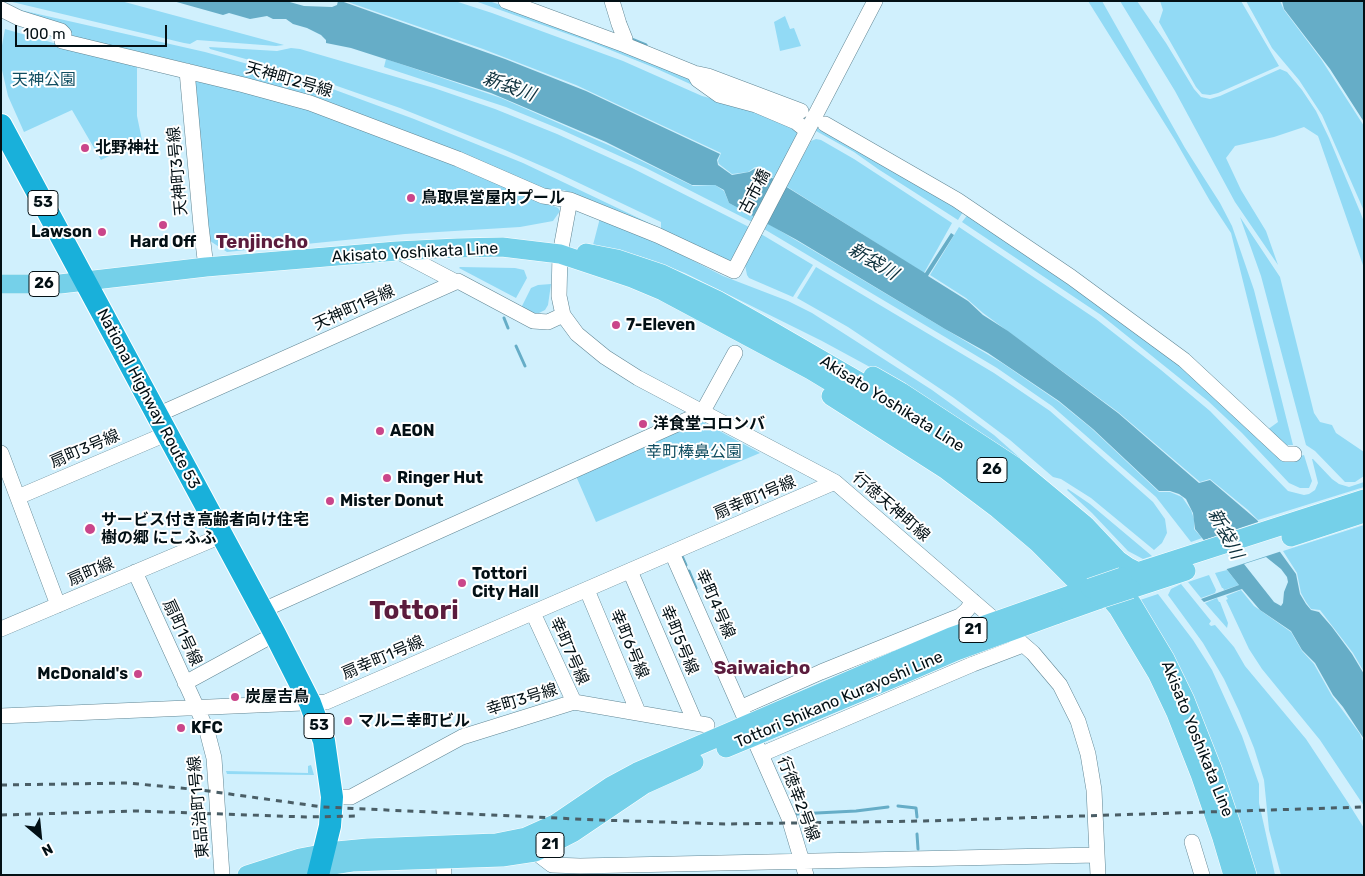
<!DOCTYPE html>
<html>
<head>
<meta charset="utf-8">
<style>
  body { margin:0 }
  #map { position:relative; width:1365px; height:876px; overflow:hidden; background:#d0f0fd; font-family:Rubik,sans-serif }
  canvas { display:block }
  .frame { position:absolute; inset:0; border:2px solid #031015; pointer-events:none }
  .north { position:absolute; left:15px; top:811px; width:50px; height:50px; -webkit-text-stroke:4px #fff; paint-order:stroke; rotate:152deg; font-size:14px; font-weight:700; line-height:20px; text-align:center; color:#031015 }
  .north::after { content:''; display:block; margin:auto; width:18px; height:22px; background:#031015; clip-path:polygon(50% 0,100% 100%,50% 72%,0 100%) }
  .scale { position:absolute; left:15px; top:25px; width:152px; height:22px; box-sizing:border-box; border:2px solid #031015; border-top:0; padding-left:6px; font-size:15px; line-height:18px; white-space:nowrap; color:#031015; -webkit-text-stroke:4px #fff; paint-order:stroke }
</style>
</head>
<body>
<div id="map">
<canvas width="1365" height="876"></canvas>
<div class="frame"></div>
<div class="north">N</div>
<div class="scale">100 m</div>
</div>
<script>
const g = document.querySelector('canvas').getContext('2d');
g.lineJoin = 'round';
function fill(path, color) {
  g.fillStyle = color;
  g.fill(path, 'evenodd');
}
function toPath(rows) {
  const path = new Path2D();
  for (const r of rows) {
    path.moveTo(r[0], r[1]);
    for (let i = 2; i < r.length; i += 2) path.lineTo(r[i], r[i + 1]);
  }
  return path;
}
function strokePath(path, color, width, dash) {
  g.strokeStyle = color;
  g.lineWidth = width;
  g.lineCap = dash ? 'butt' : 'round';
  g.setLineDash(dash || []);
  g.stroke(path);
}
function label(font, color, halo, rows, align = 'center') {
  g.font = font + ' Rubik,"Noto Sans JP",sans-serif';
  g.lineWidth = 4;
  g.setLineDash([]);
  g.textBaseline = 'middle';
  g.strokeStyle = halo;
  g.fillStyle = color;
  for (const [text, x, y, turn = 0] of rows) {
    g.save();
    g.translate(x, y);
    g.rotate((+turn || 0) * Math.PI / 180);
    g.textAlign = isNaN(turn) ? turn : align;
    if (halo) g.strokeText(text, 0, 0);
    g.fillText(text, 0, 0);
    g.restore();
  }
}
fill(toPath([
  [8,1,121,1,284,45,276,46,197,40,190,44,184,43],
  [345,1,455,1,492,13,623,61,702,96,728,103,789,124,798,132,798,135,775,179,755,167,748,172,732,174,719,164,718,161,721,153,576,85,483,49],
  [475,1,489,1,563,27,697,82,710,93,655,68,593,43],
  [1088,1,1102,1,1185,148,1220,203,1232,226,1254,290,1293,445,1283,445,1267,430,1278,422,1231,233,1210,201,1175,140],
  [1120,1,1137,1,1166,43,1194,89,1201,97,1210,99,1220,96,1280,69,1287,72,1302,90,1316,111,1329,138,1361,214,1364,222,1364,268,1318,136,1304,127,1274,137,1235,146,1226,158,1241,190,1266,231,1278,265,1235,202,1175,91],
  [1160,1,1241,1,1279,66,1218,93,1210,95,1202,94,1196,87,1159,22,1163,10],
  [1246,1,1280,1,1284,10,1321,59,1364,126,1364,211,1322,115,1299,80,1272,48],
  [7,7,205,52,319,84,414,119,523,163,651,224,653,226,564,190,539,190,450,148,320,99,190,64,71,36],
  [785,16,790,29,794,28,801,46,780,51,774,22],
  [5,29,137,67,137,116,142,140,101,160,72,110,24,132,8,96,2,70,1,51],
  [209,47,277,51,291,48,300,49,434,88,495,109,557,134,632,168,749,227,733,258,728,262,722,261,661,229,661,222,560,174,505,150,400,108,317,79,210,49],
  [386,59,501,98,613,147,693,186,715,185,724,191,729,203,755,217,752,222,646,168,562,130,506,107,384,67],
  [194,76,310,107,543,201,558,208,560,211,553,221,520,227,405,234,227,252,207,239],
  [817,128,873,158,964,210,958,220,878,169,854,152,816,131],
  [816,139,821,140,854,159,952,223,924,273,786,186,809,145,811,141],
  [969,213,1143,333,1287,460,1304,455,1312,481,1309,488,1300,488,1289,483,1242,433,1208,401,1101,315,962,222],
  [1240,217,1280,277,1314,413,1320,422,1332,425,1336,433,1364,452,1364,476,1355,482,1345,482,1315,451,1306,445,1261,276],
  [600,218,674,251,723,276,788,301,812,313,932,390,994,435,1046,481,881,373,822,341,685,273,639,256,593,245],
  [767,223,1002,363,1059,402,1091,428,1159,492,1170,492,1182,497,1191,510,1194,519,1194,529,1202,538,1191,542,1156,497,1052,406,997,368,764,229],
  [959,227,1096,319,1161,370,1210,411,1288,491,1304,495,1309,494,1315,490,1318,483,1312,459,1313,459,1332,479,1339,484,1349,487,1364,482,1364,487,1258,520,1248,510,1210,479,1200,482,1118,412,983,313,966,298,930,275],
  [761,234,813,265,793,297,749,278,747,275,745,265],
  [460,267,515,268,524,270,527,278,516,298,459,268],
  [816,267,994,373,1050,411,1153,502,1165,519,1167,533,1162,543,1154,550,1091,498,1061,479,1053,477,1010,440,954,398,848,327,797,298],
  [551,284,548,305,545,310,539,313,532,313,521,308,531,288,538,285],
  [701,421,760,453,596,522,576,476],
  [1068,489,1090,504,1152,556,1143,559,1128,551,1092,513,1067,490],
  [1364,525,1364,672,1353,653,1320,610,1311,609,1306,602,1301,593,1297,573,1283,551],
  [1227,570,1239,585,1224,590,1223,588,1222,588,1215,573],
  [1209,575,1216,590,1215,593,1201,598,1188,582],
  [1181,584,1211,621,1209,624,1211,626,1215,625,1234,647,1245,666,1306,739,1347,801,1364,828,1364,875,1281,875,1269,830,1264,780,1254,748,1239,711,1224,679,1203,643,1168,595,1171,589],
  [1241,590,1254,606,1291,632,1302,651,1314,664,1332,696,1360,734,1364,743,1364,806,1320,740,1262,669,1249,649,1226,600,1228,599,1226,596],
  [1158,594,1193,640,1212,670,1242,736,1259,784,1259,803,1275,875,1253,875,1137,601],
  [1217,598,1219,602,1220,602,1228,623,1227,628,1205,603],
  [311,765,314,775,227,774,226,771,308,773,308,766]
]), '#92daf5');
fill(toPath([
  [173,1,286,1,304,6,332,7,337,5,338,1,341,1,505,59,586,91,720,154,717,160,718,165,732,175,749,172,756,168,925,273,951,233,954,235,928,276,968,301,983,315,1008,331,1118,413,1199,483,1210,480,1257,520,1296,574,1300,594,1306,604,1311,610,1319,612,1332,627,1352,654,1364,674,1364,739,1343,707,1333,695,1315,663,1302,650,1291,631,1260,610,1242,589,1204,602,1201,599,1239,585,1195,529,1193,513,1186,499,1179,494,1170,491,1159,491,1093,429,1059,401,988,353,945,329,797,240,729,203,724,190,715,185,692,185,606,142,491,93,351,48,326,43,326,40,321,35,307,28,293,24,286,19,273,19,267,16,250,19,229,13,223,15],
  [1266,557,1281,569,1287,577,1288,582,1284,592,1283,603,1281,606,1274,602,1244,564],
  [1282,1,1364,1,1364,122,1330,69,1284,9]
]), '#66adc7');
fill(toPath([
  [1261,521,1282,551,1224,570,1201,541]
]), '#d0f0fd');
strokePath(toPath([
  [629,38,646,45],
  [504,318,508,328],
  [516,346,525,366],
  [682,556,686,565],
  [689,571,696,588],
  [898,806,916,808,917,817],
  [797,814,856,811,888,807],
  [917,834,918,849]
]), '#66adc7', 3);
const minor = toPath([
  [506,1,625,45,694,73,708,76,801,111],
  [612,1,619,24,625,39,625,45],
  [1,9,19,18,61,31,64,34,62,41,244,85,310,103,458,159,543,196,570,200,657,235,734,271,875,1],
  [187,71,201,226,206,267],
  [694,73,698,80,719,95,756,105,796,122,807,131],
  [825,124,957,200,1071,277,1184,360,1285,454,1294,454],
  [570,200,560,254,559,296,563,315,577,334,605,357,638,378,835,482,1033,653,1060,685,1078,721,1088,754,1094,790,1098,875],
  [397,251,456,282],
  [157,415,458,281,533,321,548,322,563,315],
  [1,453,58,605],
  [18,497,166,434],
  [672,553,789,818,806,875],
  [630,571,695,722],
  [135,572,197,708,207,731,214,758,222,875],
  [587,590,638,712],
  [261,611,702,413,735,353],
  [533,613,574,702],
  [1,629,221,536],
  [185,683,275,634],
  [742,707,821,672,960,616,967,610,973,601],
  [1,716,326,702,835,482],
  [762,754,973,664,1023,645],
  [332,797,351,797,462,737,574,702,707,725],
  [1192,842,1202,875],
  [443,849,444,875],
  [535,852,552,865,580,866,1097,855]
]);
const major = toPath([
  [586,253,617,259,662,274,717,300,756,322,877,392,922,421,997,473,1068,531,1102,567,1132,604,1165,659,1185,700,1213,771,1233,830,1247,875],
  [1,284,60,284,206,267,397,251,457,248,502,247,560,254,632,278,663,291,811,370,907,428,1001,493,1070,553,1118,608,1157,673,1176,713,1200,774,1222,838,1233,875],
  [873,376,901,392,1014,466,1085,525,1118,560,1128,567,1138,572],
  [831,396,945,469,998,509,1038,543,1085,590,1093,591],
  [1291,537,1364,513],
  [1128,575,1364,499],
  [1131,589,1186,571],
  [1050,602,1090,588],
  [1055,615,1100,599],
  [726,748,903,674],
  [247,875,300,858,337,851,368,848,496,843,526,837,555,824,611,786,637,772,897,660],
  [289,875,320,867,352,862,502,857,535,852,574,832,645,784,694,762]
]);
const highway = toPath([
  [1,125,275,634,310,703,324,741,332,797,330,826,318,875]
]);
strokePath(minor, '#618694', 16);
strokePath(major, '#fff', 20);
strokePath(highway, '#fff', 24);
strokePath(minor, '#fff', 15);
strokePath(major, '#75d0e9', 19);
strokePath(highway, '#19b0da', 22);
strokePath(toPath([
  [1,785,128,783,201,790,323,807,598,820,725,824,924,821,1364,807],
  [1,815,136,811,306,817,360,816]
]), '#4a5e66', 3, [6, 6]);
const majorBridge = toPath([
  [1090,588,1122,577],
  [1100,599,1131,589],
  [897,660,951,637,1050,602],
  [903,674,956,651,1055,615]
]);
strokePath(majorBridge, '#fff', 20, []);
strokePath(majorBridge, '#75d0e9', 19);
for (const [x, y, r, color] of [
  [85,148,5,"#ca468a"],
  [411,198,5,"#ca468a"],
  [163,225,5,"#ca468a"],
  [102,232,5,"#ca468a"],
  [616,325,5,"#ca468a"],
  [643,424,5,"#ca468a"],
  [380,431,5,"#ca468a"],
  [387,478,5,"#ca468a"],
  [330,501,5,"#ca468a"],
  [90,529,6,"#ca468a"],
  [462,583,5,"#ca468a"],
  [138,674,5,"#ca468a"],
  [235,697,5,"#ca468a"],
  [348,721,5,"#ca468a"],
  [181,728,5,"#ca468a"]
]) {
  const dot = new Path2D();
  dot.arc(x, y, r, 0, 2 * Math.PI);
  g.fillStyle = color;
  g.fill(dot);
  strokePath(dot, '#fff', 2);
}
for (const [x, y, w] of [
  [43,203,30],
  [44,284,30],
  [992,470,30],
  [973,630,28],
  [319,726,30],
  [550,845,28]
]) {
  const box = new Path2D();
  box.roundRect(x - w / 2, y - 12.5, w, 25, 4);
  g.fillStyle = '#fff';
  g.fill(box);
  strokePath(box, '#031015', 1);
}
label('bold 15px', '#031015', null, [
  ["53",43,203],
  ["26",44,284],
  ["26",992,470],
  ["21",973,630],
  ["53",319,726],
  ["21",550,845]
]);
label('16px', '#114e61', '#fff', [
  ["天神公園",44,80],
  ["幸町棒鼻公園",694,452]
]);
label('16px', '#031015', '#fff', [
  ["天神町2号線",289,80,16],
  ["天神町3号線",178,171,-95],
  ["古市橋",755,192,-62],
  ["Akisato Yoshikata Line",415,253,-3],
  ["天神町1号線",354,308,-24],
  ["National Highway Route 53",148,399,62],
  ["Akisato Yoshikata Line",892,404,32],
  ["扇町3号線",85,449,-23],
  ["扇幸町1号線",755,498,-23],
  ["行徳天神町線",891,507,41],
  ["扇町線",91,572,-23],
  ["幸町4号線",715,604,66],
  ["扇町1号線",182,633,65],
  ["幸町5号線",679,640,67],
  ["幸町6号線",629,644,67],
  ["幸町7号線",569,651,66],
  ["扇幸町1号線",383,658,-23],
  ["幸町3号線",522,700,-17],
  ["Tottori Shikano Kurayoshi Line",839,700,-23],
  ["Akisato Yoshikata Line",1197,739,68],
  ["行徳幸2号線",798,799,69],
  ["東品治町1号線",199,807,-95]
]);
label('bold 16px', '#031015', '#fff', [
  ["北野神社",95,148],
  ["鳥取県営屋内プール",421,198],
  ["Lawson",92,232,"right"],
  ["Hard Off",163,242,"center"],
  ["7-Eleven",626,325],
  ["洋食堂コロンバ",653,424],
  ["AEON",390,431],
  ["Ringer Hut",397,478],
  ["Mister Donut",340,501],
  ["サービス付き高齢者向け住宅",101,520],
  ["樹の郷 にこふふ",101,538],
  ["Tottori",472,574],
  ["City Hall",472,592],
  ["McDonald's",128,674,"right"],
  ["炭屋吉鳥",245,697],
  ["マルニ幸町ビル",358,721],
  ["KFC",191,728]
], 'left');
label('italic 18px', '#0c2f3b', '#fff', [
  ["新袋川",509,87,20],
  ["新袋川",873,262,31],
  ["新袋川",1225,534,62]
]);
label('bold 19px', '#5b1c3d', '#fff', [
  ["Tenjincho",262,243],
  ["Saiwaicho",762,669]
]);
label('bold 26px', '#5b1c3d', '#fff', [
  ["Tottori",414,611]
]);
</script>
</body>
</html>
